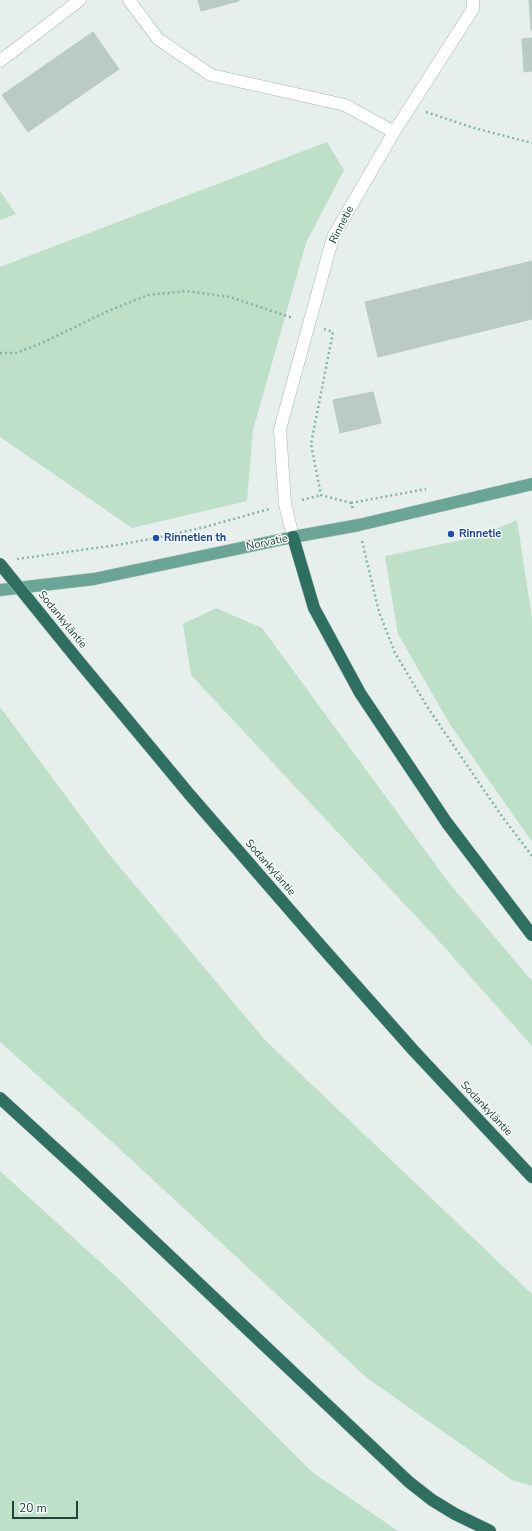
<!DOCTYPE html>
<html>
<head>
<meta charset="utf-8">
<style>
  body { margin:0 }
  #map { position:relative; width:532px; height:1531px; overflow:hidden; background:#e6efeb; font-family:"Nunito Sans",sans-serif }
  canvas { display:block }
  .scale { position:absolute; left:12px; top:1501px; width:66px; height:18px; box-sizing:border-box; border:2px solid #24423a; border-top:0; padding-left:5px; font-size:12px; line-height:14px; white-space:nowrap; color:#24423a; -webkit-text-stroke:3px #f7fbf9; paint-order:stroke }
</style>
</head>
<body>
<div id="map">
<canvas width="532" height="1531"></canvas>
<div class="scale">20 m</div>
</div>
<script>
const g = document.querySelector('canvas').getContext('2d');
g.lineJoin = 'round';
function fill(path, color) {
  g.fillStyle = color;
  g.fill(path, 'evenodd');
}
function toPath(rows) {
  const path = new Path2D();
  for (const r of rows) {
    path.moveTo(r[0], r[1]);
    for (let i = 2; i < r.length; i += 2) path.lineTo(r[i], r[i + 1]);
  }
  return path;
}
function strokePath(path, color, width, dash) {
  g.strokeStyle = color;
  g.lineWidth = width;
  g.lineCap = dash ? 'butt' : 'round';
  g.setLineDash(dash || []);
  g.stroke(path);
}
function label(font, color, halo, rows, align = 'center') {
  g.font = font + ' "Nunito Sans",sans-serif';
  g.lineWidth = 3;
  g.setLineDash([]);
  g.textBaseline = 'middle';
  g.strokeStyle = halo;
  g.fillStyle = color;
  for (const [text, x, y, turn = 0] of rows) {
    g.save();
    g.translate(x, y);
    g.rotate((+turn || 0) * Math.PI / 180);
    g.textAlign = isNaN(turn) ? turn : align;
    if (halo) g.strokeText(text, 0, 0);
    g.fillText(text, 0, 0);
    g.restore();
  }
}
fill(toPath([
  [327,142,344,170,306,243,253,430,247,501,132,528,0,437,0,267],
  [0,191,16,214,0,220],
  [517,520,532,618,532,842,449,723,398,634,385,556,476,537],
  [216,608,262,628,449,883,532,981,532,1046,438,940,191,675,183,624],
  [0,707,108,853,265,1040,532,1294,532,1486,512,1480,367,1378,110,1140,0,1042],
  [0,1171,120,1280,312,1472,398,1531,0,1531]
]), '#bfe0c8');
const building = toPath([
  [198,0,239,0,239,1,201,11,198,0],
  [529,0,532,0,532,30,531,30,529,0],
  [93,32,119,69,28,132,2,95,93,32],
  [532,38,532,71,524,72,522,39,532,38],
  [532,261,532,319,378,357,365,302,532,261],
  [373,392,381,423,340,433,333,400,373,392]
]);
fill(building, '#bbcac4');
strokePath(building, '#b8c9c2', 1);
const minor = toPath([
  [129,0,158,39,211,75,345,105,394,132],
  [0,61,80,0],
  [293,537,285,504,280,429,333,237,394,132,473,9,473,0]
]);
const major = toPath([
  [0,590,94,579,293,537,359,525,532,484]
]);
const highway = toPath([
  [293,537,314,608,360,693,447,823,532,935],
  [77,659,190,795,321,946,414,1051,532,1177],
  [0,1098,83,1174,409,1482,432,1500,455,1514,490,1531]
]);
strokePath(minor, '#a8b8b2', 13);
strokePath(major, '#c2cac8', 13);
strokePath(highway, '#c2cac8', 13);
strokePath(toPath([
  [426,112,474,128,532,143],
  [324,329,333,332,311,444,321,495,351,503,353,509],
  [0,353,16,353,44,342,108,311,148,295,186,291,230,297,293,318],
  [302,500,321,495],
  [351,503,426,489],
  [362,541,379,612,395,653,428,708,501,815,532,856],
  [17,559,117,545,156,538,205,527,269,509]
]), '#86b3a5', 2.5, [2, 3]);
strokePath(minor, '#fff', 12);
strokePath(major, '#6aa596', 12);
strokePath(highway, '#2f6f62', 12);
const highwayBridge = toPath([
  [0,564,77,659]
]);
strokePath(highwayBridge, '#c2cac8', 13, []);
strokePath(highwayBridge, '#2f6f62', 12);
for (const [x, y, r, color] of [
  [451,534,4,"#1a4fb4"],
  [156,538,4,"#1a4fb4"]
]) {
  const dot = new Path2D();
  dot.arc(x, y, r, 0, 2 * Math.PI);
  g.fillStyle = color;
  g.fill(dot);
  strokePath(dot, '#f7fbf9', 1.5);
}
label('11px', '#24423a', '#f7fbf9', [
  ["Rinnetie",342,225,-63],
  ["Norvatie",267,543,-12],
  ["Sodankyläntie",62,620,51],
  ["Sodankyläntie",270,868,49],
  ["Sodankyläntie",486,1109,47]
]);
label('bold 11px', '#164399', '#f7fbf9', [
  ["Rinnetie",459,534],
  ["Rinnetien th",164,538]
], 'left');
</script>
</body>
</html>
